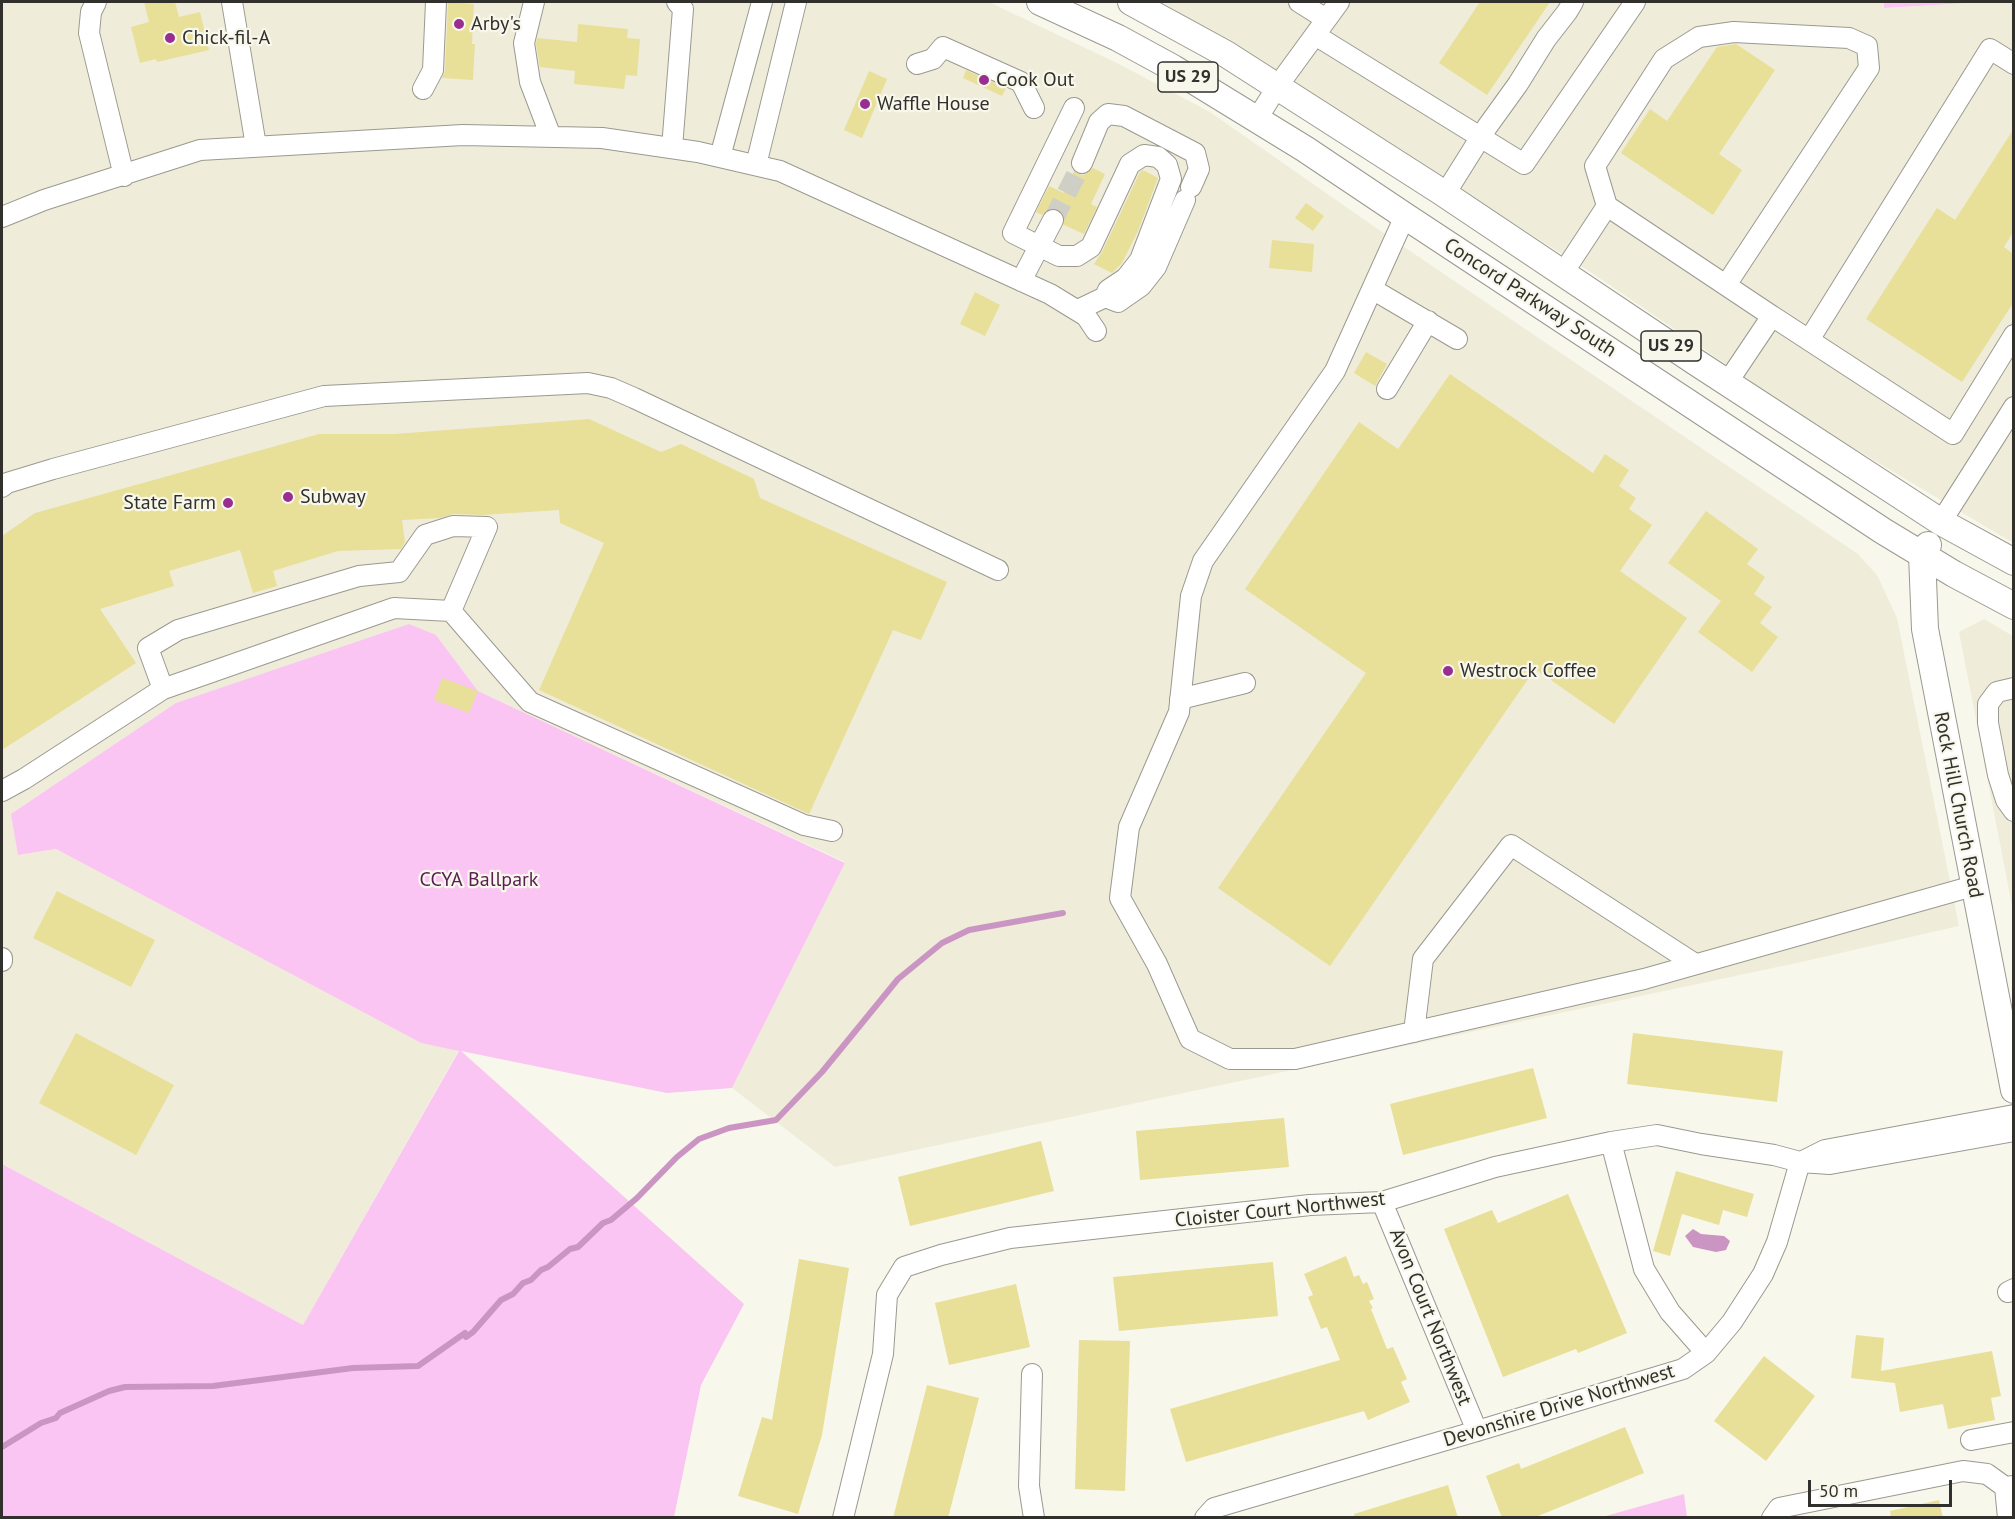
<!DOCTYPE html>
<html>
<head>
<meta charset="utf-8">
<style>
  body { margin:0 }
  #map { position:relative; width:2015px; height:1519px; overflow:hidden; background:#f8f7eb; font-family:"PT Sans",sans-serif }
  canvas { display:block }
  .frame { position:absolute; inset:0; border:3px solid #31302c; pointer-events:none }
  .scale { position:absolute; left:1808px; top:1480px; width:144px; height:27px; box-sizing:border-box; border:3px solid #31302c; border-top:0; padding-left:8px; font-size:18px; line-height:21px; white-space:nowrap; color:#31302c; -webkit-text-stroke:4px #f8f7eb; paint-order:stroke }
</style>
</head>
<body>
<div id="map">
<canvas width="2015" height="1519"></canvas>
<div class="frame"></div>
<div class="scale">50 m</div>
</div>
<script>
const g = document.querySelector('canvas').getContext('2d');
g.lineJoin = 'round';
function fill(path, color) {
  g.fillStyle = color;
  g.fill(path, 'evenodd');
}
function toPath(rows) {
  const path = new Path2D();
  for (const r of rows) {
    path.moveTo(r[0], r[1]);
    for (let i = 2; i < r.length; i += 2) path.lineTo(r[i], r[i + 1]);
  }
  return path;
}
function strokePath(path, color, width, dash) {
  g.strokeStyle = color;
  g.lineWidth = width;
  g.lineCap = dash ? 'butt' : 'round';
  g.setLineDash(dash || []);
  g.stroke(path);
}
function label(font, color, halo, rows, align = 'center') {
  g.font = font + ' "PT Sans",sans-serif';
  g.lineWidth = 4.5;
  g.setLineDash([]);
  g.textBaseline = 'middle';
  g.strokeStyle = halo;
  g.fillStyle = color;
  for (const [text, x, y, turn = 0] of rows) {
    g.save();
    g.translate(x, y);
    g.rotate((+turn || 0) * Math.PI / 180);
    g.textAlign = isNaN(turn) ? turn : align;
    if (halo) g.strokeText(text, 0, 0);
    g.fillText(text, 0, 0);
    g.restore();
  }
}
fill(toPath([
  [2,2,989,2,1119,64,1210,112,1382,232,1858,554,1877,575,1897,618,1959,926,1801,962,835,1167,732,1088,845,862,478,691,436,635,18,855,56,849,421,1043,459,1050,303,1325,2,1164],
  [1163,2,1884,2,1885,8,1985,2,2013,2,2013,543,1818,427,1592,273],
  [1984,619,2013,636,2013,911,1959,632]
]), '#efedda');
fill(toPath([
  [1884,2,1985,2,1884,8],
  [409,624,436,635,478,691,845,863,732,1088,667,1093,461,1051,744,1304,701,1385,674,1517,2,1517,2,1164,303,1325,459,1051,421,1043,56,849,18,855,11,814,176,703],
  [1684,1494,1687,1517,1602,1517]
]), '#fbc5f3');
fill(toPath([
  [1693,1229,1701,1234,1724,1236,1730,1241,1726,1250,1716,1252,1693,1247,1685,1236]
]), '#cb95c3');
strokePath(toPath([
  [2,1447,41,1423,56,1418,60,1413,109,1391,125,1387,213,1386,353,1368,418,1366,465,1333,466,1337,473,1332,501,1300,513,1294,523,1283,531,1280,541,1270,548,1267,570,1249,578,1247,603,1223,611,1220,637,1198,677,1157,699,1139,729,1128,776,1120,822,1072,898,979,942,943,969,930,1063,913]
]), '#cb95c3', 6);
fill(toPath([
  [144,2,175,2,179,17,200,12,209,50,157,62,156,59,140,63,131,27,149,22],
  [448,2,474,4,472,44,475,44,473,80,442,78,445,71],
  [1480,2,1550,2,1487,95,1439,63],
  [578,24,628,29,627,38,640,39,637,76,626,75,624,89,574,84,575,71,540,67,536,44,537,38,577,42],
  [1736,44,1775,70,1719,154,1742,170,1713,215,1621,153,1650,109,1667,121,1717,47],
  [966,70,1006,88,1002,96,963,78],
  [869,71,887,79,862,138,844,130],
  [2013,130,2013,232,2004,247,2013,254,2013,303,1962,382,1866,319,1937,208,1955,220],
  [1093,168,1105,174,1091,204,1097,207,1084,234,1064,225,1063,214,1058,209,1047,210,1042,215,1036,212,1049,186,1064,193,1074,171,1078,174,1084,175],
  [1143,170,1158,178,1138,231,1122,263,1112,273,1094,264,1102,252,1140,172],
  [1306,203,1324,216,1313,231,1295,218],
  [1272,240,1314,244,1312,272,1269,268],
  [975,292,1000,305,985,336,960,324],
  [1366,352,1387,364,1375,386,1354,373],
  [1450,374,1593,473,1605,454,1629,470,1619,486,1636,498,1629,509,1652,525,1620,571,1687,618,1614,724,1535,669,1330,966,1218,888,1366,673,1245,589,1359,422,1398,449],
  [589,419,661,452,681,444,754,479,760,498,947,582,921,640,893,630,809,814,539,690,604,543,560,523,559,510,482,515,453,514,440,518,402,520,405,542,401,549,338,551,273,571,277,586,253,593,240,550,169,571,174,586,100,609,136,663,2,750,2,536,35,513,319,434,395,434],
  [1706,511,1758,549,1747,564,1765,577,1754,594,1772,607,1760,623,1778,637,1752,672,1698,632,1721,601,1668,563],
  [442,678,478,691,469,713,434,700],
  [57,891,155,940,131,987,33,938],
  [76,1033,174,1085,136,1155,39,1103],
  [1633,1033,1783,1051,1777,1102,1627,1084],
  [1533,1068,1547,1118,1403,1155,1390,1104],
  [1284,1118,1289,1167,1140,1180,1136,1131],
  [1041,1141,1054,1191,910,1226,898,1177],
  [1676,1171,1754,1194,1747,1217,1723,1210,1719,1225,1682,1214,1670,1256,1653,1251],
  [1568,1194,1627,1333,1578,1353,1576,1349,1503,1377,1444,1229,1492,1210,1498,1223],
  [1346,1256,1354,1277,1359,1275,1363,1284,1367,1282,1374,1299,1369,1301,1373,1308,1371,1309,1387,1349,1393,1347,1407,1379,1401,1382,1410,1402,1368,1420,1364,1411,1186,1462,1170,1409,1340,1360,1327,1327,1321,1329,1308,1297,1313,1295,1304,1274],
  [799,1259,849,1268,822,1435,798,1514,738,1496,762,1417,772,1420],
  [1273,1262,1278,1316,1119,1331,1113,1277],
  [1016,1284,1030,1347,949,1365,935,1303],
  [1856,1335,1884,1338,1881,1371,1992,1351,2001,1396,1991,1398,1995,1420,1948,1429,1943,1404,1900,1412,1895,1383,1851,1378],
  [1079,1340,1130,1341,1125,1491,1075,1489],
  [1764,1356,1815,1396,1766,1461,1714,1421],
  [927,1385,979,1398,948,1518,893,1518],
  [1625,1427,1644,1473,1533,1518,1502,1518,1486,1476,1519,1463,1521,1469],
  [1448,1485,1458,1518,1355,1518,1354,1514],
  [1939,1500,1943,1518,1891,1518,1890,1511]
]), '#e8df99');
strokePath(toPath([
  [1053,220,1082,163]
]), '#d0cfc5', 20, [20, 10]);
const minor = toPath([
  [96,2,91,12,89,33,124,176],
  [232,2,256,146],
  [534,2,524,43,530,82,551,137],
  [1299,2,1326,19],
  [1315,35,1524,164,1635,2],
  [917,64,933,59,943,47,1021,82,1034,108],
  [423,89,433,70,436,2],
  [1074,108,1013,233,1059,256,1077,256,1091,247,1130,164,1144,155,1158,157,1167,165,1171,179,1140,260,1126,278,1108,290,1105,297,1078,310],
  [1257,119,1277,87,1339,2],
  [672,148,683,9,677,2],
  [720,157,762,2],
  [1082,163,1099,122,1108,114,1124,116,1195,153,1199,169,1191,187],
  [756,165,796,2],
  [1445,194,1487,127,1518,84,1546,39,1567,12,1573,2],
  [1607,206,1595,166,1664,59,1699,37,1734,32,1849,38,1867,46,1869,68,1726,285],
  [1405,216,1335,371,1203,561,1191,596,1179,712,1129,827,1120,898,1157,964,1190,1039,1230,1059,1295,1059,1644,979,1973,886],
  [2,217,44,200,200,150,463,135,602,138,698,152,780,171,1050,294,1086,316,1096,331],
  [1563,273,1607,206,1772,316],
  [1021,281,1053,220],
  [1372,289,1457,339],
  [1105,297,1118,302,1141,286,1156,267,1185,200],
  [1809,340,1990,49,2014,64],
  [1727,383,1772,316,1953,434,2014,335],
  [1387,389,1428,321],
  [2,487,7,483,53,469,324,396,588,383,611,388,634,398,998,570],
  [1941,522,2014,407],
  [451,611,530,702,804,825,832,831],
  [2014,688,1997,692,1988,704,1988,723,1998,775,2006,800,2014,811],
  [1180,699,1245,683],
  [2,791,24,779,163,689,394,608,451,611,487,527,453,526,425,535,399,572,359,576,178,630,148,648,163,689],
  [2,958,2,961],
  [1414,1032,1423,959,1511,845,1695,964],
  [1611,1142,1644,1269,1670,1312,1706,1353],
  [1803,1161,1825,1150,2014,1115],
  [1382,1202,1477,1431],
  [2008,1292,2014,1289],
  [1032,1374,1029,1486,1034,1518],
  [1971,1440,2014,1432],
  [843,1518,883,1354,887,1295,904,1267,941,1255,1010,1238,1310,1205,1382,1202,1495,1167,1611,1142,1657,1135,1701,1144,1774,1155,1800,1162,1830,1164,2014,1131],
  [1205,1518,1214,1508,1477,1431,1683,1369,1706,1353,1732,1322,1763,1274,1777,1242,1800,1162],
  [1772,1518,1779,1508,1963,1471,1987,1474,2005,1487],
  [2008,1518,2005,1487,2014,1486]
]);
const major = toPath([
  [1040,2,1118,38,1173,68,1305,149,1405,216,1883,531,1954,574,2014,606],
  [1131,2,1226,54,1440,191,1694,361,1941,522,2014,562],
  [1928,545,1922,555,1925,629,2014,1090]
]);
strokePath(minor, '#9b998f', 22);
strokePath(major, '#9b998f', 28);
strokePath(minor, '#fff', 20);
strokePath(major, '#fff', 26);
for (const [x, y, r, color] of [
  [459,24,6,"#982e90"],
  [170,38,6,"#982e90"],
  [984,80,6,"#982e90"],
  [865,104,6,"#982e90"],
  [288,497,6,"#982e90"],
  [228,503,6,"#982e90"],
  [1448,671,6,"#982e90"]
]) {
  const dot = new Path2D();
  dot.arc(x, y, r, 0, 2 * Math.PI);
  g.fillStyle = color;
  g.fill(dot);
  strokePath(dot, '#f8f7eb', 2);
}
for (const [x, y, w] of [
  [1188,77,60],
  [1671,346,60]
]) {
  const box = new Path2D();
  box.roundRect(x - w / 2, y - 15, w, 30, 4.5);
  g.fillStyle = '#f8f7eb';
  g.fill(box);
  strokePath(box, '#31302c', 1.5);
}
label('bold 18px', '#31302c', null, [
  ["US 29",1188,77],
  ["US 29",1671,346]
]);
label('20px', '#31302c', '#f8f7eb', [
  ["Arby's",471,24],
  ["Chick-fil-A",182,38],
  ["Cook Out",996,80],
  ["Waffle House",877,104],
  ["Subway",300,497],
  ["State Farm",216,503,"right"],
  ["Westrock Coffee",1460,671]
], 'left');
label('20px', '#31302c', '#f8f7eb', [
  ["Concord Parkway South",1530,298,33],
  ["Rock Hill Church Road",1958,805,79],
  ["Cloister Court Northwest",1280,1210,-6],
  ["Avon Court Northwest",1430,1317,68],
  ["Devonshire Drive Northwest",1559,1406,-17]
]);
label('20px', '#5b1c56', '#f8f7eb', [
  ["CCYA Ballpark",479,880]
]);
</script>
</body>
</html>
